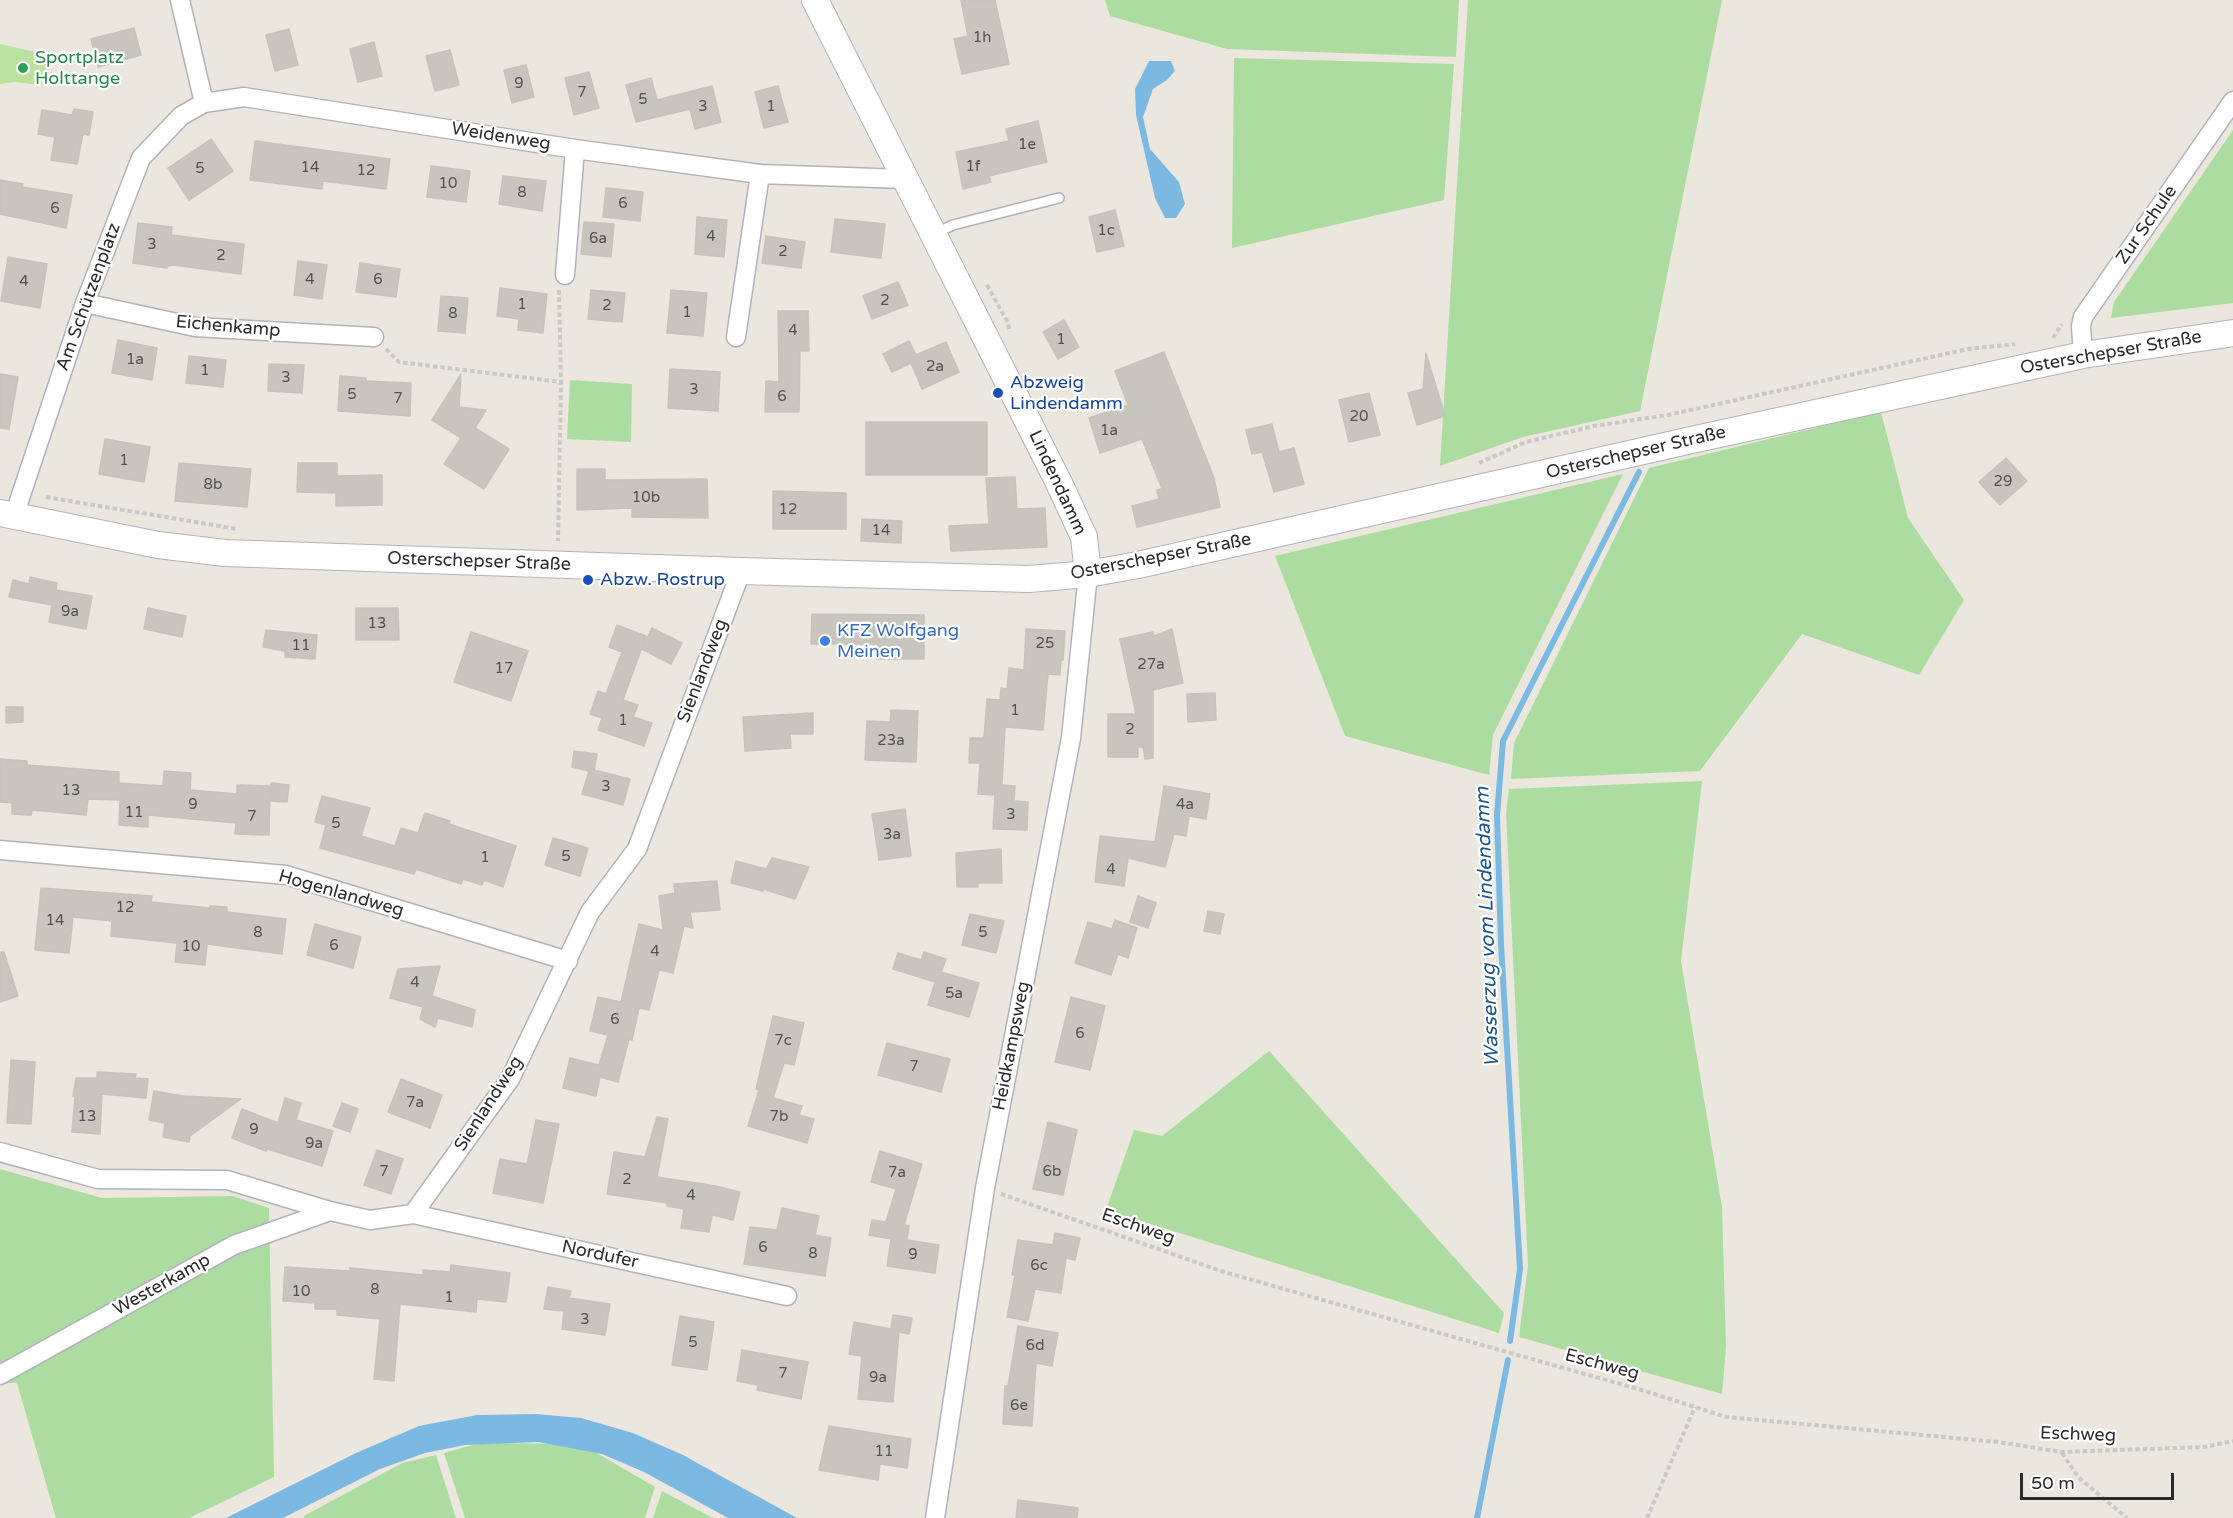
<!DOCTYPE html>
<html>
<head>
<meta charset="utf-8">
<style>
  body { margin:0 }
  #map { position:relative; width:2233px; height:1518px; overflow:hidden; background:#ebe7de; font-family:"Varela Round",sans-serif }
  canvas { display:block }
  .scale { position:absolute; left:2020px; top:1473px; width:154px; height:27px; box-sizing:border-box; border:3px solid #2b2b2b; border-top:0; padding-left:8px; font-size:18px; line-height:21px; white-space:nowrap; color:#2b2b2b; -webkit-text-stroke:4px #fff; paint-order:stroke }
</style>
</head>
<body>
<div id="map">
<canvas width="2233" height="1518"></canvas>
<div class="scale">50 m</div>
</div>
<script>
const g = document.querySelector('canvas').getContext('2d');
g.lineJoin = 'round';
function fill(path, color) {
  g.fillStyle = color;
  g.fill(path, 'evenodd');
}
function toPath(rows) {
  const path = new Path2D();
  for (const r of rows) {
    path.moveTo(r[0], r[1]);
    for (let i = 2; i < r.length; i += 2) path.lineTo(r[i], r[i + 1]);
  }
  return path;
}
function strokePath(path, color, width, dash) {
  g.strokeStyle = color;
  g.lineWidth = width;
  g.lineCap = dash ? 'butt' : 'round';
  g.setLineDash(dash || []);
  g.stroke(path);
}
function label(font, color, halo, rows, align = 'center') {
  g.font = font + ' "Varela Round",sans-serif';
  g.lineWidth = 4.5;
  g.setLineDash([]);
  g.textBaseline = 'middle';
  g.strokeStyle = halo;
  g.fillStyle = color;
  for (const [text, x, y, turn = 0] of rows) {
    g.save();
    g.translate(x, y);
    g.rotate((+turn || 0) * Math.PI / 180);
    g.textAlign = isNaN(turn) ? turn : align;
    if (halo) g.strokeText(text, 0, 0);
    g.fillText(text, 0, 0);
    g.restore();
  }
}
fill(toPath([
  [1105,0,1459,0,1456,57,1227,49,1110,16],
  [1468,0,1722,0,1640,411,1523,437,1440,466],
  [1234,58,1454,64,1444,200,1232,248],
  [2233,130,2233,303,2111,318,2114,302],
  [570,380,632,384,631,442,567,439],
  [1881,412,1908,518,1964,600,1919,675,1802,634,1700,771,1511,779,1514,743,1649,468],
  [1623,474,1493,735,1489,775,1345,736,1275,556],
  [1702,781,1681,961,1722,1207,1726,1347,1722,1394,1519,1337,1528,1266,1506,813,1509,789],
  [1269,1051,1504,1313,1499,1333,1106,1210,1134,1130,1162,1136],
  [0,1169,102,1198,233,1196,269,1208,274,1477,189,1518,56,1518,17,1383,0,1383],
  [480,1443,581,1444,655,1487,645,1518,465,1518,444,1453],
  [436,1455,456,1518,304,1518,304,1516,402,1463],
  [662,1491,713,1518,653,1518]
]), '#addca1');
fill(toPath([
  [0,44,49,55,41,85,14,82,0,84]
]), '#bbe29d');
fill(toPath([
  [1149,61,1171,61,1175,71,1167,80,1153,89,1143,117,1150,149,1179,182,1185,204,1176,218,1165,218,1155,198,1136,115,1135,89],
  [536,1414,581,1418,633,1433,683,1455,797,1518,728,1518,644,1472,602,1454,538,1442,465,1445,425,1453,380,1469,283,1518,226,1518,356,1453,419,1426,477,1415]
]), '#7cb9e2');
strokePath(toPath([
  [1510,1341,1520,1269,1501,944,1497,815,1503,741,1639,472],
  [1477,1518,1508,1360]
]), '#7cb9e2', 6);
const building = toPath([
  [961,0,995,0,1009,64,962,74,954,39,968,36,961,0],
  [134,28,141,55,98,67,91,39,134,28],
  [289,29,298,65,275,71,266,35,289,29],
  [374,42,382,76,358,82,350,49,374,42],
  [450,50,459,85,435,91,426,56,450,50],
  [526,65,534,97,512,103,504,70,526,65],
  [589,72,599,108,574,115,565,78,589,72],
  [651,78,657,100,712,86,721,122,695,129,690,109,636,122,626,85,651,78],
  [778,86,788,122,764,128,755,92,778,86],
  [74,109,93,112,89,135,83,134,77,164,51,160,55,137,38,134,42,110,72,115,74,109],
  [1038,121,1047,162,989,176,991,182,963,189,956,152,1009,141,1006,129,1038,121],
  [211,139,233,171,189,200,168,168,211,139],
  [255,141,390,159,386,189,323,181,322,189,250,180,255,141],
  [431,166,470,171,466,202,427,197,431,166],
  [503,176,546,181,542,211,499,204,503,176],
  [0,180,23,184,22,187,72,195,66,228,0,214,0,180],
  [606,188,643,192,640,221,603,217,606,188],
  [1115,210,1124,246,1097,252,1089,217,1115,210],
  [697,217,727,220,724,257,695,254,697,217],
  [835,219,885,224,881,258,831,252,835,219],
  [584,222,614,224,611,257,581,254,584,222],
  [138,223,172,227,171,235,244,244,241,274,173,265,167,266,167,268,133,263,138,223],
  [766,236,805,242,801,268,762,263,766,236],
  [8,257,47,264,40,308,1,301,8,257],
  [298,261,327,265,322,299,294,295,298,261],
  [360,263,400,269,396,297,356,292,360,263],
  [898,282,908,305,872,319,863,296,898,282],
  [500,288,547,294,543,333,518,330,519,319,497,316,500,288],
  [591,290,625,293,622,322,588,319,591,290],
  [671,290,707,293,703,336,667,333,671,290],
  [441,296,468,298,465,333,438,331,441,296],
  [778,311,808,311,809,351,800,351,799,412,765,412,766,381,779,382,778,311],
  [1064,320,1079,347,1058,359,1043,332,1064,320],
  [118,340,157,348,152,380,112,373,118,340],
  [909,341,916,355,946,342,959,372,922,389,911,363,892,372,883,354,909,341],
  [1164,352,1214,478,1220,507,1137,527,1132,506,1159,499,1157,490,1162,489,1142,439,1100,453,1089,418,1128,405,1115,371,1164,352],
  [1426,353,1445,416,1417,425,1408,393,1423,389,1426,353],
  [189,356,226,360,223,387,186,383,189,356],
  [269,364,304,365,302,393,268,391,269,364],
  [670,369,720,372,718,411,668,408,670,369],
  [0,374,18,377,9,429,0,428,0,374],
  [461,374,459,407,486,410,475,428,509,449,484,489,444,464,461,438,432,420,461,374],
  [340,376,366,378,366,381,411,383,410,416,338,411,340,376],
  [1369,393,1380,435,1349,442,1339,400,1369,393],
  [866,422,987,422,987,475,866,475,866,422],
  [1272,424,1279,452,1294,448,1304,484,1274,492,1262,452,1252,454,1246,430,1272,424],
  [105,439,150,447,144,482,99,474,105,439],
  [2006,458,2027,481,2000,505,1979,482,2006,458],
  [179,463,251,469,247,507,175,501,179,463],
  [298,463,337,463,337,476,382,475,382,505,336,506,336,493,297,492,298,463],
  [577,469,605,469,605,480,707,479,708,518,632,517,632,508,577,510,577,469],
  [1015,477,1017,509,1045,508,1047,547,951,551,949,526,989,524,986,478,1015,477],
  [773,491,846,493,846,529,773,529,773,491],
  [862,519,902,521,901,543,861,541,862,519],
  [30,577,57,583,56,590,92,596,86,629,49,622,52,605,9,597,13,580,29,584,30,577],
  [148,608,186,616,182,637,144,629,148,608],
  [356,608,398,608,399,640,356,640,356,608],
  [812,614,924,615,924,659,878,659,878,644,811,644,812,614],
  [617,625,646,636,623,700,638,705,633,717,652,723,644,746,598,730,602,718,590,714,598,691,606,694,622,652,609,647,617,625],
  [652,628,682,643,671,664,642,649,652,628],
  [1026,629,1065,631,1063,660,1061,659,1060,675,1048,674,1043,730,1005,727,1002,785,1015,786,1014,801,1028,802,1027,830,993,829,995,795,978,794,980,763,969,763,970,738,984,738,987,699,1000,700,1001,688,1007,689,1009,668,1024,670,1026,629],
  [1172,629,1183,683,1153,690,1153,758,1145,759,1143,747,1138,747,1138,757,1108,757,1108,714,1136,714,1120,639,1153,632,1154,636,1172,629],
  [266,630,317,635,315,659,285,657,285,651,263,647,266,630],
  [471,632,528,651,511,701,454,682,471,632],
  [1215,693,1216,720,1188,722,1187,694,1215,693],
  [6,707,23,707,23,722,6,723,6,707],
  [891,710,918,711,916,762,865,760,867,721,890,722,891,710],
  [813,713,813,734,790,734,791,748,745,751,743,717,813,713],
  [574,751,597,754,594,770,630,779,623,805,582,794,589,771,572,767,574,751],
  [0,759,27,761,27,765,119,772,119,783,163,786,164,771,191,773,190,790,237,794,237,785,270,786,269,835,235,834,236,823,148,815,148,827,119,825,120,800,88,799,86,815,32,810,31,815,12,814,12,803,0,802,0,759],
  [271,783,289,785,287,802,270,801,271,783],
  [1164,786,1210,794,1206,819,1189,816,1186,836,1174,834,1165,867,1128,858,1124,886,1095,882,1100,836,1155,842,1164,786],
  [322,796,370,808,361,836,395,846,401,828,418,833,425,813,450,821,449,824,516,846,503,887,484,880,482,885,463,879,461,884,416,869,414,874,320,848,326,825,315,822,322,796],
  [905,809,911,856,879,860,872,814,905,809],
  [553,838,588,848,580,876,545,865,553,838],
  [1001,849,1002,883,978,883,978,887,957,887,956,853,1001,849],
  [772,858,809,867,795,899,763,889,763,891,731,883,736,861,766,869,772,858],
  [717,881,720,910,690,912,693,928,684,926,673,973,659,970,649,1010,639,1008,632,1040,629,1039,618,1082,600,1077,596,1096,563,1088,570,1058,599,1065,608,1035,590,1031,598,997,621,1002,639,924,663,930,659,896,675,893,674,884,717,881],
  [41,888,152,896,151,902,210,908,210,906,227,907,227,912,286,919,282,954,207,944,205,965,175,962,177,943,111,936,112,921,73,917,69,953,35,950,41,888],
  [1138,896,1156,903,1148,928,1130,922,1138,896],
  [1208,911,1224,914,1220,934,1204,931,1208,911],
  [970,914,1004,921,996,953,962,945,970,914],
  [1115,920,1137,928,1128,958,1118,954,1111,975,1075,963,1088,922,1112,929,1115,920],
  [315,924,361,937,353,968,307,955,315,924],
  [0,952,4,952,18,996,0,1002,0,952],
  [924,952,946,959,941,972,979,983,969,1017,928,1005,935,982,893,969,898,953,921,960,924,952],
  [440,966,432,996,475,1010,472,1027,438,1018,435,1027,420,1019,423,1007,390,998,398,969,440,966],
  [1071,997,1105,1006,1090,1070,1055,1062,1071,997],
  [773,1016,804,1023,794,1065,784,1063,773,1098,802,1106,799,1115,814,1119,807,1143,748,1126,759,1090,756,1089,773,1016],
  [887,1043,950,1059,941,1092,878,1075,887,1043],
  [11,1060,35,1062,31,1124,7,1123,11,1060],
  [97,1072,136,1074,135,1078,148,1079,146,1098,102,1094,100,1134,72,1132,75,1096,73,1096,76,1078,97,1078,97,1072],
  [401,1079,442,1095,430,1128,388,1112,401,1079],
  [154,1091,183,1096,241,1099,190,1136,189,1142,163,1137,165,1123,149,1120,154,1091],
  [285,1098,301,1103,296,1120,333,1131,322,1166,267,1149,266,1151,232,1138,242,1109,278,1123,285,1098],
  [342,1103,358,1109,350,1132,333,1126,342,1103],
  [657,1117,668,1119,657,1177,716,1186,740,1192,733,1220,712,1215,709,1232,681,1228,684,1209,667,1206,667,1203,607,1194,614,1152,645,1157,657,1117],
  [536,1120,559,1124,543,1203,493,1193,500,1159,527,1164,536,1120],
  [1048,1122,1077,1130,1063,1195,1033,1189,1048,1122],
  [377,1150,403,1159,391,1194,364,1185,377,1150],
  [880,1151,922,1164,904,1225,909,1226,907,1240,939,1245,935,1273,887,1266,891,1239,869,1235,872,1220,886,1222,896,1189,871,1182,880,1151],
  [782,1208,819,1216,815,1235,831,1238,825,1276,744,1264,750,1227,777,1230,782,1208],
  [1055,1233,1080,1238,1075,1260,1066,1258,1061,1293,1035,1289,1028,1321,1007,1317,1015,1275,1012,1275,1018,1240,1053,1245,1055,1233],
  [451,1265,510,1273,506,1302,477,1299,476,1312,400,1304,394,1381,374,1379,380,1319,337,1315,337,1309,315,1309,315,1303,283,1301,285,1267,350,1271,350,1268,423,1275,423,1270,450,1272,451,1265],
  [548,1287,571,1291,569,1298,610,1304,605,1335,562,1329,564,1311,544,1309,548,1287],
  [893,1315,912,1318,909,1334,899,1332,893,1402,858,1399,862,1356,849,1354,854,1322,891,1329,893,1315],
  [680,1316,714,1322,707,1370,672,1365,680,1316],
  [1018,1326,1058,1333,1052,1366,1036,1363,1032,1426,1003,1424,1005,1386,1008,1386,1018,1326],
  [742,1350,808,1362,801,1399,757,1390,758,1385,737,1381,742,1350],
  [829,1426,911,1439,907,1468,880,1464,878,1480,819,1470,829,1426],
  [1018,1500,1078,1508,1077,1518,1016,1518,1018,1500]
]);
fill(building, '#c7c5bd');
strokePath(building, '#c6c3b8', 1.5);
const lane = toPath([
  [936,233,953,225,1059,198]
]);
const street = toPath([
  [180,0,204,103],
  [565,275,575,149],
  [85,303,195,327,374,337],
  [736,337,760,174],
  [2083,355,2081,326,2083,317,2233,101],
  [14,516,85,303,141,158,181,116,204,103,244,97,575,149,760,174,905,179],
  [0,850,286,875,568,961],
  [0,1152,98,1179,227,1180,330,1211,370,1220,413,1214,510,1079,590,912,637,849,741,571],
  [413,1214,787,1296],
  [0,1375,234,1245,330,1211],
  [935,1518,985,1188,1071,738,1088,574]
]);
const secondary = toPath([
  [815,0,1059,483,1084,537,1088,574],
  [0,513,158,545,225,553,741,571,1029,579,1088,574,1138,565,1696,439,2083,355,2233,333]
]);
strokePath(lane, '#b2b2bd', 12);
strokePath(street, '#b2b2bd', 21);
strokePath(secondary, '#b2b2bd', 28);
strokePath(toPath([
  [987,285,1007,321,1010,331],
  [559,290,561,382],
  [2053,338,2062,324],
  [386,349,399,362,561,382,558,541],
  [1479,463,1526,442,1594,426,1668,415,1968,349,2015,344],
  [46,497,237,529],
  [1001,1194,1224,1272,1645,1391,1726,1417,1998,1442,2062,1452,2204,1447,2233,1441],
  [2062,1453,2078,1477,2127,1518],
  [1647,1518,1695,1407]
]), '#c8c8c8', 4, [4.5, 3]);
strokePath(lane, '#fff', 9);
strokePath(street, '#fff', 18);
strokePath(secondary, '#fff', 26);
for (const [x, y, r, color] of [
  [23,68,6,"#2e9e5b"],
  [998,393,6,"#1a4fb4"],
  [588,580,6,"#1a4fb4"],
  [825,641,6,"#3f7fe0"]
]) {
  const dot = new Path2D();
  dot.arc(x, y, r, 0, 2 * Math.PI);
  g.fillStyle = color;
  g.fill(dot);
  strokePath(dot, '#fff', 2);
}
label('15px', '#525250', null, [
  ["1h",982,38],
  ["9",519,84],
  ["7",582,93],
  ["5",643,100],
  ["3",703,107],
  ["1",771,107],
  ["1e",1027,145],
  ["1f",973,167],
  ["14",310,168],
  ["5",200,169],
  ["12",366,171],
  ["10",448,184],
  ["8",522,193],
  ["6",623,204],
  ["6",55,209],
  ["1c",1106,231],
  ["4",711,237],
  ["6a",598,239],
  ["3",152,245],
  ["2",783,252],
  ["2",221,256],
  ["4",310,280],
  ["6",378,280],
  ["4",24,282],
  ["2",885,301],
  ["1",522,305],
  ["2",607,306],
  ["1",687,313],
  ["8",453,314],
  ["4",793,331],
  ["1",1061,340],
  ["1a",135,360],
  ["2a",935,367],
  ["1",205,371],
  ["3",286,378],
  ["3",694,390],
  ["5",352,395],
  ["6",782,397],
  ["7",398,399],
  ["20",1359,417],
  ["1a",1109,431],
  ["1",124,461],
  ["29",2003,482],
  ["8b",213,485],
  ["10b",646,498],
  ["12",788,510],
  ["14",881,531],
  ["9a",70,612],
  ["13",377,624],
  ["25",1045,644],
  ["11",301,646],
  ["27a",1151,665],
  ["17",504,669],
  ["1",1015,711],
  ["1",623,721],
  ["2",1130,730],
  ["23a",891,741],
  ["3",606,787],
  ["13",71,791],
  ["9",193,805],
  ["4a",1185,805],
  ["11",134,813],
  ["3",1011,815],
  ["7",252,817],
  ["5",336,824],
  ["3a",892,835],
  ["5",566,857],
  ["1",485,858],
  ["4",1111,870],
  ["12",125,908],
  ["14",55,921],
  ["8",258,933],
  ["5",983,933],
  ["6",334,946],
  ["10",191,947],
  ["4",655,952],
  ["4",415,983],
  ["5a",954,994],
  ["6",615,1020],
  ["6",1080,1034],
  ["7c",783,1041],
  ["7",914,1067],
  ["7a",415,1103],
  ["13",87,1117],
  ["7b",779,1117],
  ["9",254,1130],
  ["9a",314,1144],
  ["7",384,1172],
  ["6b",1052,1172],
  ["7a",897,1173],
  ["2",627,1180],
  ["4",691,1196],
  ["6",763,1248],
  ["8",813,1254],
  ["9",913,1255],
  ["6c",1039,1266],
  ["8",375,1290],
  ["10",301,1292],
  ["1",449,1298],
  ["3",585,1320],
  ["5",693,1343],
  ["6d",1035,1346],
  ["7",783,1374],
  ["9a",878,1378],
  ["6e",1019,1406],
  ["11",884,1452]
]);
label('18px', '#27864d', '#fff', [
  ["Sportplatz",35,58],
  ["Holttange",35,79]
], 'left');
label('18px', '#2b2b2b', '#fff', [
  ["Weidenweg",501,137,9],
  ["Zur Schule",2147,225,-55],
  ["Am Schützenplatz",89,297,-70],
  ["Eichenkamp",228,327,5],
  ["Osterschepser Straße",2111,353,-10],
  ["Osterschepser Straße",1636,453,-13],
  ["Lindendamm",1057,483,65],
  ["Osterschepser Straße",1161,557,-11],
  ["Osterschepser Straße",479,562,2],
  ["Sienlandweg",703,671,-69],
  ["Hogenlandweg",341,894,16],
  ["Heidkampsweg",1012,1046,-79],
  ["Sienlandweg",489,1104,-57],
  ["Eschweg",1138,1227,19],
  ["Nordufer",600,1255,12],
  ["Westerkamp",162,1285,-29],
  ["Eschweg",1602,1365,15],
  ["Eschweg",2078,1435,2]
]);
label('18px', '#164399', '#fff', [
  ["Abzweig",1010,383],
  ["Lindendamm",1010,404],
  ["Abzw. Rostrup",600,580]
], 'left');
label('18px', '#366cbe', '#fff', [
  ["KFZ Wolfgang",837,631],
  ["Meinen",837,652]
], 'left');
label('italic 20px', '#1c578d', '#fff', [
  ["Wasserzug vom Lindendamm",1488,927,-92]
]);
</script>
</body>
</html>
